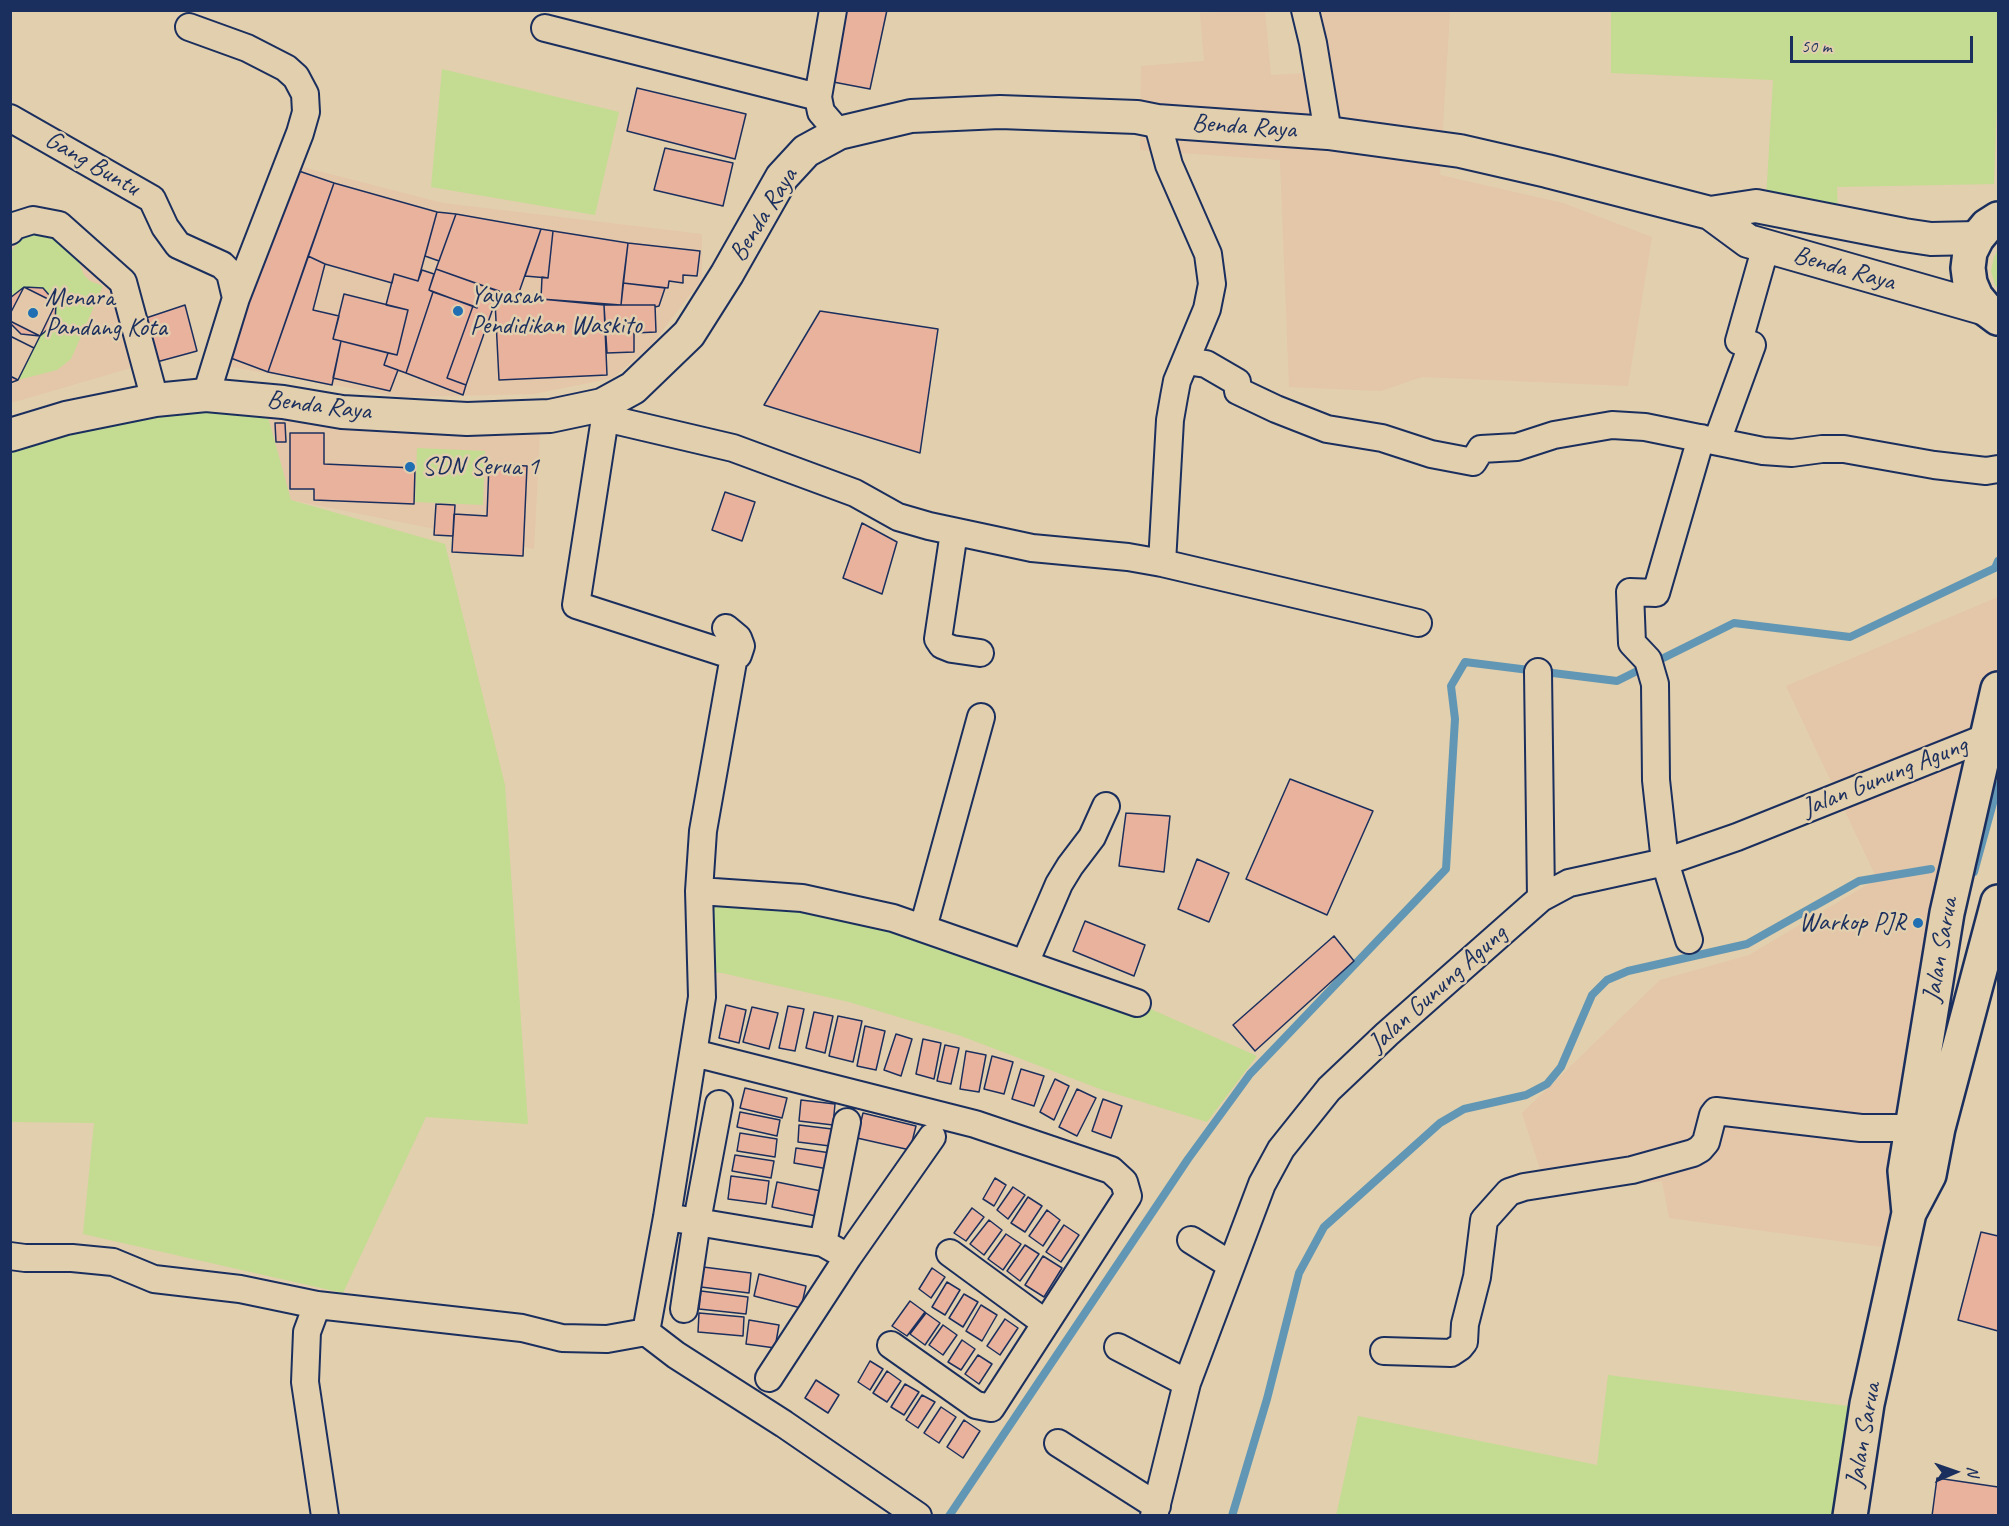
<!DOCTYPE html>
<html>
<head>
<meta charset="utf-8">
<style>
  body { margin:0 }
  #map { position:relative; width:2009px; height:1526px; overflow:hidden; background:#e2cfad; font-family:Caveat,sans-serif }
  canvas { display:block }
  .frame { position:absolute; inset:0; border:12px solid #1b2f5e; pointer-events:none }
  .north { position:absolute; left:1925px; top:1442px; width:60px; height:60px; -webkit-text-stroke:4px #e2cfad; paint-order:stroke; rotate:88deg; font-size:16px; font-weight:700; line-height:24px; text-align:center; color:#1b2f5e }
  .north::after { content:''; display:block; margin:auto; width:21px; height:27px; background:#1b2f5e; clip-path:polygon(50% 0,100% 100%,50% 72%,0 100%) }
  .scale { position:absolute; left:1790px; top:36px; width:183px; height:27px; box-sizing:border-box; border:3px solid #1b2f5e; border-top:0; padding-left:8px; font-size:18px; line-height:21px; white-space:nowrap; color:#1b2f5e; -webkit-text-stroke:4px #e2cfad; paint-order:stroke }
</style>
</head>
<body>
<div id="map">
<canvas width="2009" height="1526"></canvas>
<div class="frame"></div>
<div class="north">N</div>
<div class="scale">50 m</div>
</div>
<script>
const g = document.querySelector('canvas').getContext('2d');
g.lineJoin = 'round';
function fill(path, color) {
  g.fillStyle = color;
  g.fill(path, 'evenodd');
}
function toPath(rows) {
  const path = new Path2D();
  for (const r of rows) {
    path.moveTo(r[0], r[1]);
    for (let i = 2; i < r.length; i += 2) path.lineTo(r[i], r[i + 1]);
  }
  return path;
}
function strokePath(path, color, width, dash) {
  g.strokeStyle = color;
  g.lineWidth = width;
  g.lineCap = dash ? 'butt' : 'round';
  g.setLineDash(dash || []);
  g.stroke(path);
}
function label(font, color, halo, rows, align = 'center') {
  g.font = font + ' Caveat,sans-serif';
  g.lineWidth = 5;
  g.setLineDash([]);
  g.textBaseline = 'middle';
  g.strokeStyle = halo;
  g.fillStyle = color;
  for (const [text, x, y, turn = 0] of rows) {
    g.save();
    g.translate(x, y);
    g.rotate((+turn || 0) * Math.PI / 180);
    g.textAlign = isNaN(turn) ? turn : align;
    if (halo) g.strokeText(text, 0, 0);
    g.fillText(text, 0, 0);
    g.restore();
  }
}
fill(toPath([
  [1239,11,1265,11,1271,75,1324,72,1312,11,1450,11,1440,175,1563,203,1652,237,1628,386,1422,377,1381,391,1289,387,1280,160,1140,150,1141,66,1204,61,1200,13],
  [291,164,443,203,702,234,702,279,653,343,613,378,534,394,402,397,220,365],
  [20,234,63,235,119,291,141,365,11,403,11,250],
  [268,417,540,434,534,549,291,500],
  [1998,597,1998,714,1882,1247,1669,1218,1662,1181,1548,1194,1522,1113,1660,980,1749,955,1877,879,1786,686]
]), '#e4c6a8');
fill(toPath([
  [1611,11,1998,11,1998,77,1994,184,1837,187,1838,214,1766,200,1773,80,1611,73],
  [442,69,619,112,595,215,431,187],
  [35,233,58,238,74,251,84,275,90,281,103,286,71,359,57,370,18,380,40,336,55,323,56,303,43,288,24,287,11,298,10,253,24,235],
  [1998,249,1998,289,1995,285,1991,271,1994,257],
  [204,408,268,417,291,500,445,544,505,785,528,1124,426,1117,343,1293,83,1234,94,1123,11,1122,11,445,90,420],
  [417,448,485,451,483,505,415,502],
  [699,891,802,898,1137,1003,1257,1056,1207,1122,1100,1089,961,1036,849,1002,722,973,702,972],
  [1608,1375,1863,1408,1847,1515,1336,1516,1358,1416,1597,1465]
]), '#c3dc92');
strokePath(toPath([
  [1974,872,1998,785],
  [949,1516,1188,1159,1250,1074,1446,869,1455,719,1451,686,1465,662,1617,681,1734,623,1850,637,1995,568,1998,561],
  [1232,1516,1267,1399,1299,1273,1324,1227,1440,1123,1464,1109,1526,1095,1547,1084,1561,1067,1592,995,1607,980,1628,971,1747,944,1859,881,1931,869]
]), '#6197b4', 8);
const building = toPath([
  [842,10,887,10,870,89,828,81,842,10],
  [637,88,746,114,735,159,627,131,637,88],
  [665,148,733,163,723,206,654,190,665,148],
  [293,169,334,183,268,372,228,357,293,169],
  [334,183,437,212,418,281,394,274,392,283,325,264,308,256,334,183],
  [437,212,456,214,439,261,425,256,437,212],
  [456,214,541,229,517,298,436,269,456,214],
  [541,229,553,231,548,278,525,276,541,229],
  [553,231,628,243,621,305,541,299,542,277,548,278,553,231],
  [628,243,700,251,697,276,683,275,683,283,669,281,668,288,623,283,628,243],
  [308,256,325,264,313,310,339,316,333,339,341,341,332,385,268,372,308,256],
  [436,269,484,286,477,308,429,290,436,269],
  [422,270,434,274,429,290,433,292,406,373,384,365,388,353,397,355,408,310,386,305,394,274,418,281,422,270],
  [623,283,665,288,659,306,655,307,655,305,621,305,623,283],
  [484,286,499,291,466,385,447,378,473,306,477,308,484,286],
  [24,287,43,288,56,303,55,323,40,336,21,334,10,323,10,298,24,287],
  [24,287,56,303,40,336,10,321,10,314,24,287],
  [433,292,473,306,447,378,466,385,463,395,406,373,433,292],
  [344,294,408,310,397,355,333,339,344,294],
  [541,299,604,305,607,375,499,380,495,301,541,299],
  [185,305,197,351,153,363,140,320,185,305],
  [604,305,655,305,656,332,634,333,634,352,607,353,604,305],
  [820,311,938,329,920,453,764,405,820,311],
  [10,321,40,336,34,348,10,336,10,321],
  [10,321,40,336,34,348,10,336,10,321],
  [10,336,34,348,18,380,10,383,10,336],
  [10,336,34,348,18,380,10,376,10,336],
  [341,341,388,353,384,365,398,370,390,391,333,378,341,341],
  [275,423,285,423,286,442,276,442,275,423],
  [290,433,324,433,324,464,415,468,414,504,314,500,314,489,290,489,290,433],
  [489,464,527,466,523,556,452,552,454,514,487,516,489,464],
  [725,492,755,502,742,541,712,530,725,492],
  [436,504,455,505,453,536,434,535,436,504],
  [862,523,897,542,882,594,843,578,862,523],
  [1290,779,1373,811,1327,915,1246,879,1290,779],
  [1126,813,1170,816,1164,872,1119,866,1126,813],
  [1197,859,1229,873,1209,922,1178,909,1197,859],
  [1085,921,1145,945,1134,976,1073,951,1085,921],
  [1334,936,1354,961,1255,1051,1233,1025,1334,936],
  [726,1005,746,1010,739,1043,719,1038,726,1005],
  [788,1006,804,1009,795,1051,779,1048,788,1006],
  [752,1007,778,1013,769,1049,743,1042,752,1007],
  [814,1012,833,1016,825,1053,806,1048,814,1012],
  [838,1016,862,1021,853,1062,829,1056,838,1016],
  [865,1026,885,1031,876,1070,857,1066,865,1026],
  [896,1034,912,1039,901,1076,884,1070,896,1034],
  [923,1039,941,1043,934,1079,916,1074,923,1039],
  [945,1045,959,1048,951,1084,937,1081,945,1045],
  [966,1051,986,1055,979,1092,960,1089,966,1051],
  [992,1056,1013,1062,1004,1094,984,1089,992,1056],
  [1021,1069,1044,1076,1034,1106,1012,1099,1021,1069],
  [1055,1079,1069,1086,1054,1120,1040,1112,1055,1079],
  [745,1088,787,1098,782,1118,740,1108,745,1088],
  [1077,1089,1096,1098,1077,1136,1059,1127,1077,1089],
  [1103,1099,1122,1106,1111,1138,1092,1131,1103,1099],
  [801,1100,835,1104,833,1125,799,1121,801,1100],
  [740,1112,780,1120,777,1136,737,1127,740,1112],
  [863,1113,916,1126,910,1150,857,1138,863,1113],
  [799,1125,832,1129,830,1146,798,1142,799,1125],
  [740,1133,777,1139,775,1157,737,1151,740,1133],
  [796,1148,831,1153,828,1169,794,1163,796,1148],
  [735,1155,774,1161,771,1178,732,1171,735,1155],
  [731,1176,769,1181,766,1204,728,1199,731,1176],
  [995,1178,1006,1185,994,1206,983,1199,995,1178],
  [777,1182,821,1191,816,1216,772,1207,777,1182],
  [1013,1187,1025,1195,1008,1219,997,1210,1013,1187],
  [1028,1197,1042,1206,1025,1232,1011,1223,1028,1197],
  [972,1208,984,1217,966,1241,954,1233,972,1208],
  [1047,1210,1060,1220,1043,1246,1029,1236,1047,1210],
  [989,1220,1002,1230,984,1255,970,1244,989,1220],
  [1064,1225,1079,1235,1061,1262,1046,1252,1064,1225],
  [1981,1232,1998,1236,1998,1331,1958,1320,1981,1232],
  [1006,1234,1021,1244,1003,1270,988,1259,1006,1234],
  [1025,1245,1039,1254,1020,1281,1007,1271,1025,1245],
  [1043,1256,1062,1268,1044,1297,1025,1285,1043,1256],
  [703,1267,751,1273,749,1293,701,1287,703,1267],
  [932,1268,945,1277,931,1298,919,1289,932,1268],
  [759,1274,806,1286,801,1308,754,1296,759,1274],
  [947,1282,960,1290,945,1315,932,1307,947,1282],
  [701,1291,748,1297,746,1314,699,1309,701,1291],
  [964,1294,978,1302,963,1327,949,1318,964,1294],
  [910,1301,925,1312,907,1336,892,1326,910,1301],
  [981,1305,997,1315,982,1341,966,1331,981,1305],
  [699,1313,744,1317,743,1336,698,1332,699,1313],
  [926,1313,940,1323,925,1345,910,1334,926,1313],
  [1005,1319,1018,1328,1000,1355,987,1346,1005,1319],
  [749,1320,779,1325,775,1348,746,1344,749,1320],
  [943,1325,957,1335,943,1355,929,1345,943,1325],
  [962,1340,975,1349,961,1370,948,1362,962,1340],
  [978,1355,992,1364,979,1384,965,1374,978,1355],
  [870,1361,883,1369,870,1390,858,1382,870,1361],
  [887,1371,901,1381,887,1402,873,1393,887,1371],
  [816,1380,839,1395,828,1413,805,1398,816,1380],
  [905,1384,919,1392,904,1415,891,1407,905,1384],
  [922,1395,935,1402,918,1428,906,1420,922,1395],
  [941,1407,956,1417,939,1443,924,1433,941,1407],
  [964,1420,980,1431,963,1458,947,1447,964,1420],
  [1937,1478,1998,1487,1998,1516,1932,1516,1937,1478]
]);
fill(building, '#e8b29d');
strokePath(building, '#1b2f5e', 1.5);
const minor = toPath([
  [833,10,818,97,821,112,839,133],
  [1305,10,1313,43,1328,133],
  [189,27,247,48,286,68,296,77,305,94,306,112,300,133,236,298],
  [545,28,818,97],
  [10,118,152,199,165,227,178,245,222,265,230,273,236,298,206,395],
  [1157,121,1169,165,1208,254,1212,284,1207,309,1177,381,1174,397,1170,420,1162,563],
  [10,231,14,226,33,220,59,225,123,282,155,400],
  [1186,361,1206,364,1237,382,1238,391,1276,409,1327,429,1382,438,1431,454,1473,462,1481,449,1517,447,1554,435,1612,425,1645,427,1763,451,1792,453,1822,449,1844,449,1934,465,1986,471,1998,469],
  [602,405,605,418,576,605,734,656,703,831,699,891,702,997,667,1217,646,1332],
  [605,418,733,448,855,493,898,517,929,526,1032,548,1128,557,1162,563,1418,623],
  [1717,441,1752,345,1739,341,1766,246],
  [954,532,938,639,942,645,952,649,980,653],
  [726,628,738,638,741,646,738,655,734,656],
  [1538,672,1541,898],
  [699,891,802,898,893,918,1137,1003],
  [923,928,981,717],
  [1689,940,1665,862,1656,780,1655,684,1648,660,1632,643,1630,592,1656,593,1701,438],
  [1025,963,1059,884,1070,866,1092,837,1106,806],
  [694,1053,975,1124,1111,1170,1124,1182,1128,1196,991,1408,976,1405,891,1345],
  [667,1217,823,1243,848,1257,769,1378],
  [1191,1240,1231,1265],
  [823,1243,847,1122],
  [950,1253,1044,1322],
  [10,1256,25,1258,72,1258,113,1262,154,1279,240,1289,317,1305,522,1328,562,1338,607,1339,646,1332,676,1355,784,1424,918,1516],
  [848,1257,932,1137],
  [317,1305,307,1332,305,1382,325,1516],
  [684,1309,697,1221,719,1104],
  [1118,1347,1187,1383],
  [1384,1351,1451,1353,1460,1347,1464,1342,1465,1324,1477,1277,1484,1220,1509,1192,1524,1187,1632,1170,1693,1153,1700,1149,1706,1142,1713,1115,1716,1111,1861,1128,1929,1128],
  [1058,1443,1157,1506],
  [1154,1516,1187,1383,1262,1184,1281,1149,1329,1089,1387,1034,1541,898,1569,883,1665,862,1737,837,1987,737]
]);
const tertiary = toPath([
  [1710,213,1756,206,1904,235,1931,239,1977,238],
  [10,435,66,418,155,400,206,395,283,402,342,412,467,419,550,416,602,405,633,388,689,334,727,274,782,177,806,151,839,133,911,116,1000,112,1137,117,1157,121,1328,133,1460,151,1547,171,1710,213,1748,241,1986,309]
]);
const secondary = toPath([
  [1998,219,1987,226,1977,238,1970,252,1968,268,1970,283,1976,297,1986,309,1998,318],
  [1909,1213,1905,1171,1947,913,1998,689],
  [1850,1516,1867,1404,1909,1213,1929,1175,1938,1128,1998,902]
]);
strokePath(minor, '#1b2f5e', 30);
strokePath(tertiary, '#1b2f5e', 36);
strokePath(secondary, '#1b2f5e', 38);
strokePath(minor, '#e2cfad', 26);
strokePath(tertiary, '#e2cfad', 32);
strokePath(secondary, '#e2cfad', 33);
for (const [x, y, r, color] of [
  [458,311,6,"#1f6fb2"],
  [33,313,6,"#1f6fb2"],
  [410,467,6,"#1f6fb2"],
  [1918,923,6,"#1f6fb2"]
]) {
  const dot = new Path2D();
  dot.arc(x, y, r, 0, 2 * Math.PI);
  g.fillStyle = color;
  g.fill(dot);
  strokePath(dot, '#e2cfad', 2);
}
label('26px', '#1b2f5e', '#e2cfad', [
  ["Benda Raya",1244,127,4],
  ["Gang Buntu",92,164,30],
  ["Benda Raya",764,215,-58],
  ["Benda Raya",1844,269,16],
  ["Benda Raya",319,406,7],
  ["Jalan Gunung Agung",1885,777,-22],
  ["Jalan Sarua",1941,950,-80],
  ["Jalan Gunung Agung",1438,989,-42],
  ["Jalan Sarua",1864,1435,-80]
]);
label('26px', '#1b2f5e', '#e2cfad', [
  ["Yayasan",470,296],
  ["Pendidikan Waskito",470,326],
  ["Menara",45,298],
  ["Pandang Kota",45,328],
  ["SDN Serua 1",422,467],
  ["Warkop PJR",1906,923,"right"]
], 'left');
</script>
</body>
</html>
